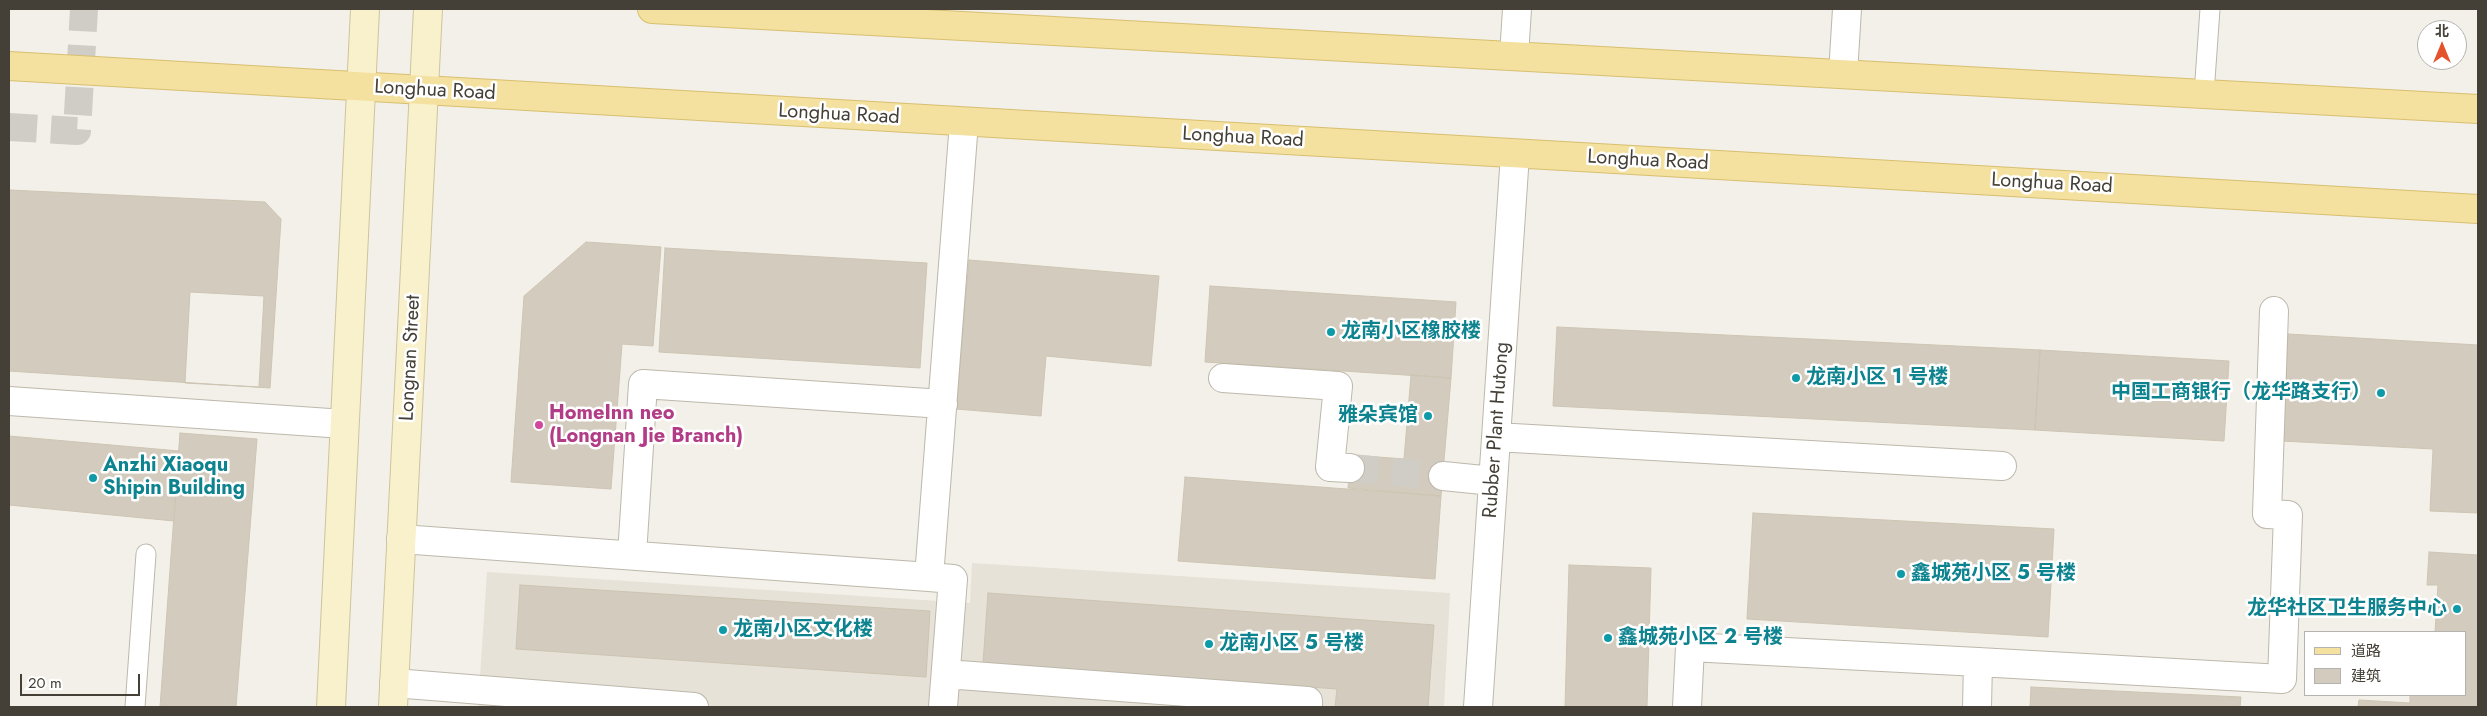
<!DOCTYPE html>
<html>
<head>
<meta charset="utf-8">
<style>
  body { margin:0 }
  #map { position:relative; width:2487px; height:716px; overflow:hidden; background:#f2f0e8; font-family:Jost,"Noto Sans SC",sans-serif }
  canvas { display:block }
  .frame { position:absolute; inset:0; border:10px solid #454037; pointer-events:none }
  .legend { position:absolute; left:2304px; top:631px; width:162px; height:65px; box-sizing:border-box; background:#fff; border:1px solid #b5b3af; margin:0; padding:6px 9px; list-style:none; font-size:15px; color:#454037 }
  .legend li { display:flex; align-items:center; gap:10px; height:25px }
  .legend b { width:25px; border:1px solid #b5b3af }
  .north { position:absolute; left:2417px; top:20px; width:50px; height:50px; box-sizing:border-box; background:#fff; border:1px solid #b5b3af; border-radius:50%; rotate:0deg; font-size:14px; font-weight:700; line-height:20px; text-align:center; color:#454037 }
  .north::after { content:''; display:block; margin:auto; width:18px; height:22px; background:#e5532c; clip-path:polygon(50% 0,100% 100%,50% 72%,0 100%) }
  .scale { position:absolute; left:20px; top:674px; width:120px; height:22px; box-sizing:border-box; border:2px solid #454037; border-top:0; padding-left:6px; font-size:15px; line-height:18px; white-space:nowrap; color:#454037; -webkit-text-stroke:4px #fff; paint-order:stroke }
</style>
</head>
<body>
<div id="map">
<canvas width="2487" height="716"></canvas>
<div class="frame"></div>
<ul class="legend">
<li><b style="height:6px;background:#f4e19f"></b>道路</li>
<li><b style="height:14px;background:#d3ccbe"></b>建筑</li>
</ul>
<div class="north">北</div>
<div class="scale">20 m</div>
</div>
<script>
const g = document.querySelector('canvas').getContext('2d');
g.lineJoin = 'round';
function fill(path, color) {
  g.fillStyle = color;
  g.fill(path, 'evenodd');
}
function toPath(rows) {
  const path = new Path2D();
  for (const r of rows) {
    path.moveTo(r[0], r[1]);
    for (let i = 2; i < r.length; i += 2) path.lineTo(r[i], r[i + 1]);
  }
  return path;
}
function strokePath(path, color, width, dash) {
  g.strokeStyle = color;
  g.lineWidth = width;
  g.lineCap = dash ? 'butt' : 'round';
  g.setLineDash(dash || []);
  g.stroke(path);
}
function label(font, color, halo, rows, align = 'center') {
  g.font = font + ' Jost,"Noto Sans SC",sans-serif';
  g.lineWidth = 5;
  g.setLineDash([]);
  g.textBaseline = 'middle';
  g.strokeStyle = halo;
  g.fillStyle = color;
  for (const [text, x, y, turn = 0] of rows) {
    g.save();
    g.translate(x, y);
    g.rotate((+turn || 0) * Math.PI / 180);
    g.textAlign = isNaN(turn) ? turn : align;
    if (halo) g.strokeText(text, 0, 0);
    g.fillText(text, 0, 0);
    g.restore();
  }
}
fill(toPath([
  [972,563,1450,593,1444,707,478,707,487,572,970,603]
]), '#e6e2d7');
const building = toPath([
  [9,190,265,202,281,219,270,388,9,371,9,190],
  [586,242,661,247,653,346,622,344,611,489,511,482,524,296,586,242],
  [665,248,927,263,920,368,659,352,665,248],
  [969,260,1159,276,1151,366,1046,356,1041,416,956,409,969,260],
  [1210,286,1456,302,1451,378,1205,362,1210,286],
  [190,292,264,296,259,387,185,383,190,292],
  [1557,327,2040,350,2035,430,1553,406,1557,327],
  [2288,334,2478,345,2478,513,2430,511,2433,449,2282,441,2288,334],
  [2040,350,2229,361,2224,441,2035,430,2040,350],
  [1411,375,1451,378,1441,496,1348,488,1351,455,1404,459,1411,375],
  [180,433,257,439,236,707,160,707,180,433],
  [9,436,179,451,174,521,9,505,9,436],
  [1185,477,1441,496,1435,579,1178,561,1185,477],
  [1753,513,2054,529,2048,637,1747,619,1753,513],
  [2429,552,2478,555,2478,707,2358,707,2359,700,2410,703,2410,695,2466,695,2466,632,2435,632,2438,585,2427,585,2429,552],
  [1569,565,1651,568,1647,707,1565,707,1569,565],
  [520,585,930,611,926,677,516,649,520,585],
  [988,593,1434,625,1428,707,1335,707,1337,689,983,663,988,593],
  [2031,687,2241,697,2240,707,2030,707,2031,687]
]);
fill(building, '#d3ccbe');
strokePath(building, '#cdc4b2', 1);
strokePath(toPath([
  [9,127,77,131,84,9]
]), '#cfcdc5', 28, [28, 14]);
strokePath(toPath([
  [1350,468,1443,476]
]), '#cfcdc5', 28, [28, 14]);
const service = toPath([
  [2204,94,2210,9],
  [135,707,146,554]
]);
const minor = toPath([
  [1514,56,1517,9],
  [1843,74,1847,9],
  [1223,378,1338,386,1330,467,1350,468],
  [9,401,344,424],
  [1496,437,2002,466],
  [1443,476,1493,481],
  [401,539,929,577],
  [632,555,643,384,943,404],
  [946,674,1308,701,1308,707],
  [394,683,694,707],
  [943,707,953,579,929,577,964,122],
  [1478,707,1515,154],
  [1687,707,1690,647,1978,662],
  [1977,707,1978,662,2282,679,2288,515,2267,514,2274,311]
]);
const secondary = toPath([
  [331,707,365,9],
  [393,707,428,9]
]);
const primary = toPath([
  [652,9,2478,109],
  [9,66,2478,209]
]);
strokePath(service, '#bdb8ab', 21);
strokePath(minor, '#bdb8ab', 30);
strokePath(secondary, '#cec49c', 30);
strokePath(primary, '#d8bf70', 30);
strokePath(service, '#fff', 19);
strokePath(minor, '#fff', 28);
strokePath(secondary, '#f9f1cb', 28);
strokePath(primary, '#f4e19f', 28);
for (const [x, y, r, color] of [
  [1331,332,5,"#0f9aa8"],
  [1796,378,5,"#0f9aa8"],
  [2381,393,5,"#0f9aa8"],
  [1428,416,5,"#0f9aa8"],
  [539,425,5,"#d1479c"],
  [93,478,5,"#0f9aa8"],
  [1901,574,5,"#0f9aa8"],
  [2457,609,5,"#0f9aa8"],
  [723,630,5,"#0f9aa8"],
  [1608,638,5,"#0f9aa8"],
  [1209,644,5,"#0f9aa8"]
]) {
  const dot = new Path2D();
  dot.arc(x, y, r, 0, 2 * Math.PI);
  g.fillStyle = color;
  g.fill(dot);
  strokePath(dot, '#fff', 2);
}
label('20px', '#454037', '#fff', [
  ["Longhua Road",435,91,3],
  ["Longhua Road",839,115,3],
  ["Longhua Road",1243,138,3],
  ["Longhua Road",1648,161,3],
  ["Longhua Road",2052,184,3],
  ["Longnan Street",411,358,-87],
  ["Rubber Plant Hutong",1497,430,-86]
]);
label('bold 20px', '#0d838f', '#fff', [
  ["龙南小区橡胶楼",1341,332],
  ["龙南小区 1 号楼",1806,378],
  ["中国工商银行（龙华路支行）",2371,393,"right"],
  ["雅朵宾馆",1418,416,"right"],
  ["Anzhi Xiaoqu",103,466],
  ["Shipin Building",103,489],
  ["鑫城苑小区 5 号楼",1911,574],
  ["龙华社区卫生服务中心",2447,609,"right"],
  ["龙南小区文化楼",733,630],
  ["鑫城苑小区 2 号楼",1618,638],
  ["龙南小区 5 号楼",1219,644]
], 'left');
label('bold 20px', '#b23c85', '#fff', [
  ["HomeInn neo",549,414],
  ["(Longnan Jie Branch)",549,437]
], 'left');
</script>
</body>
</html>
